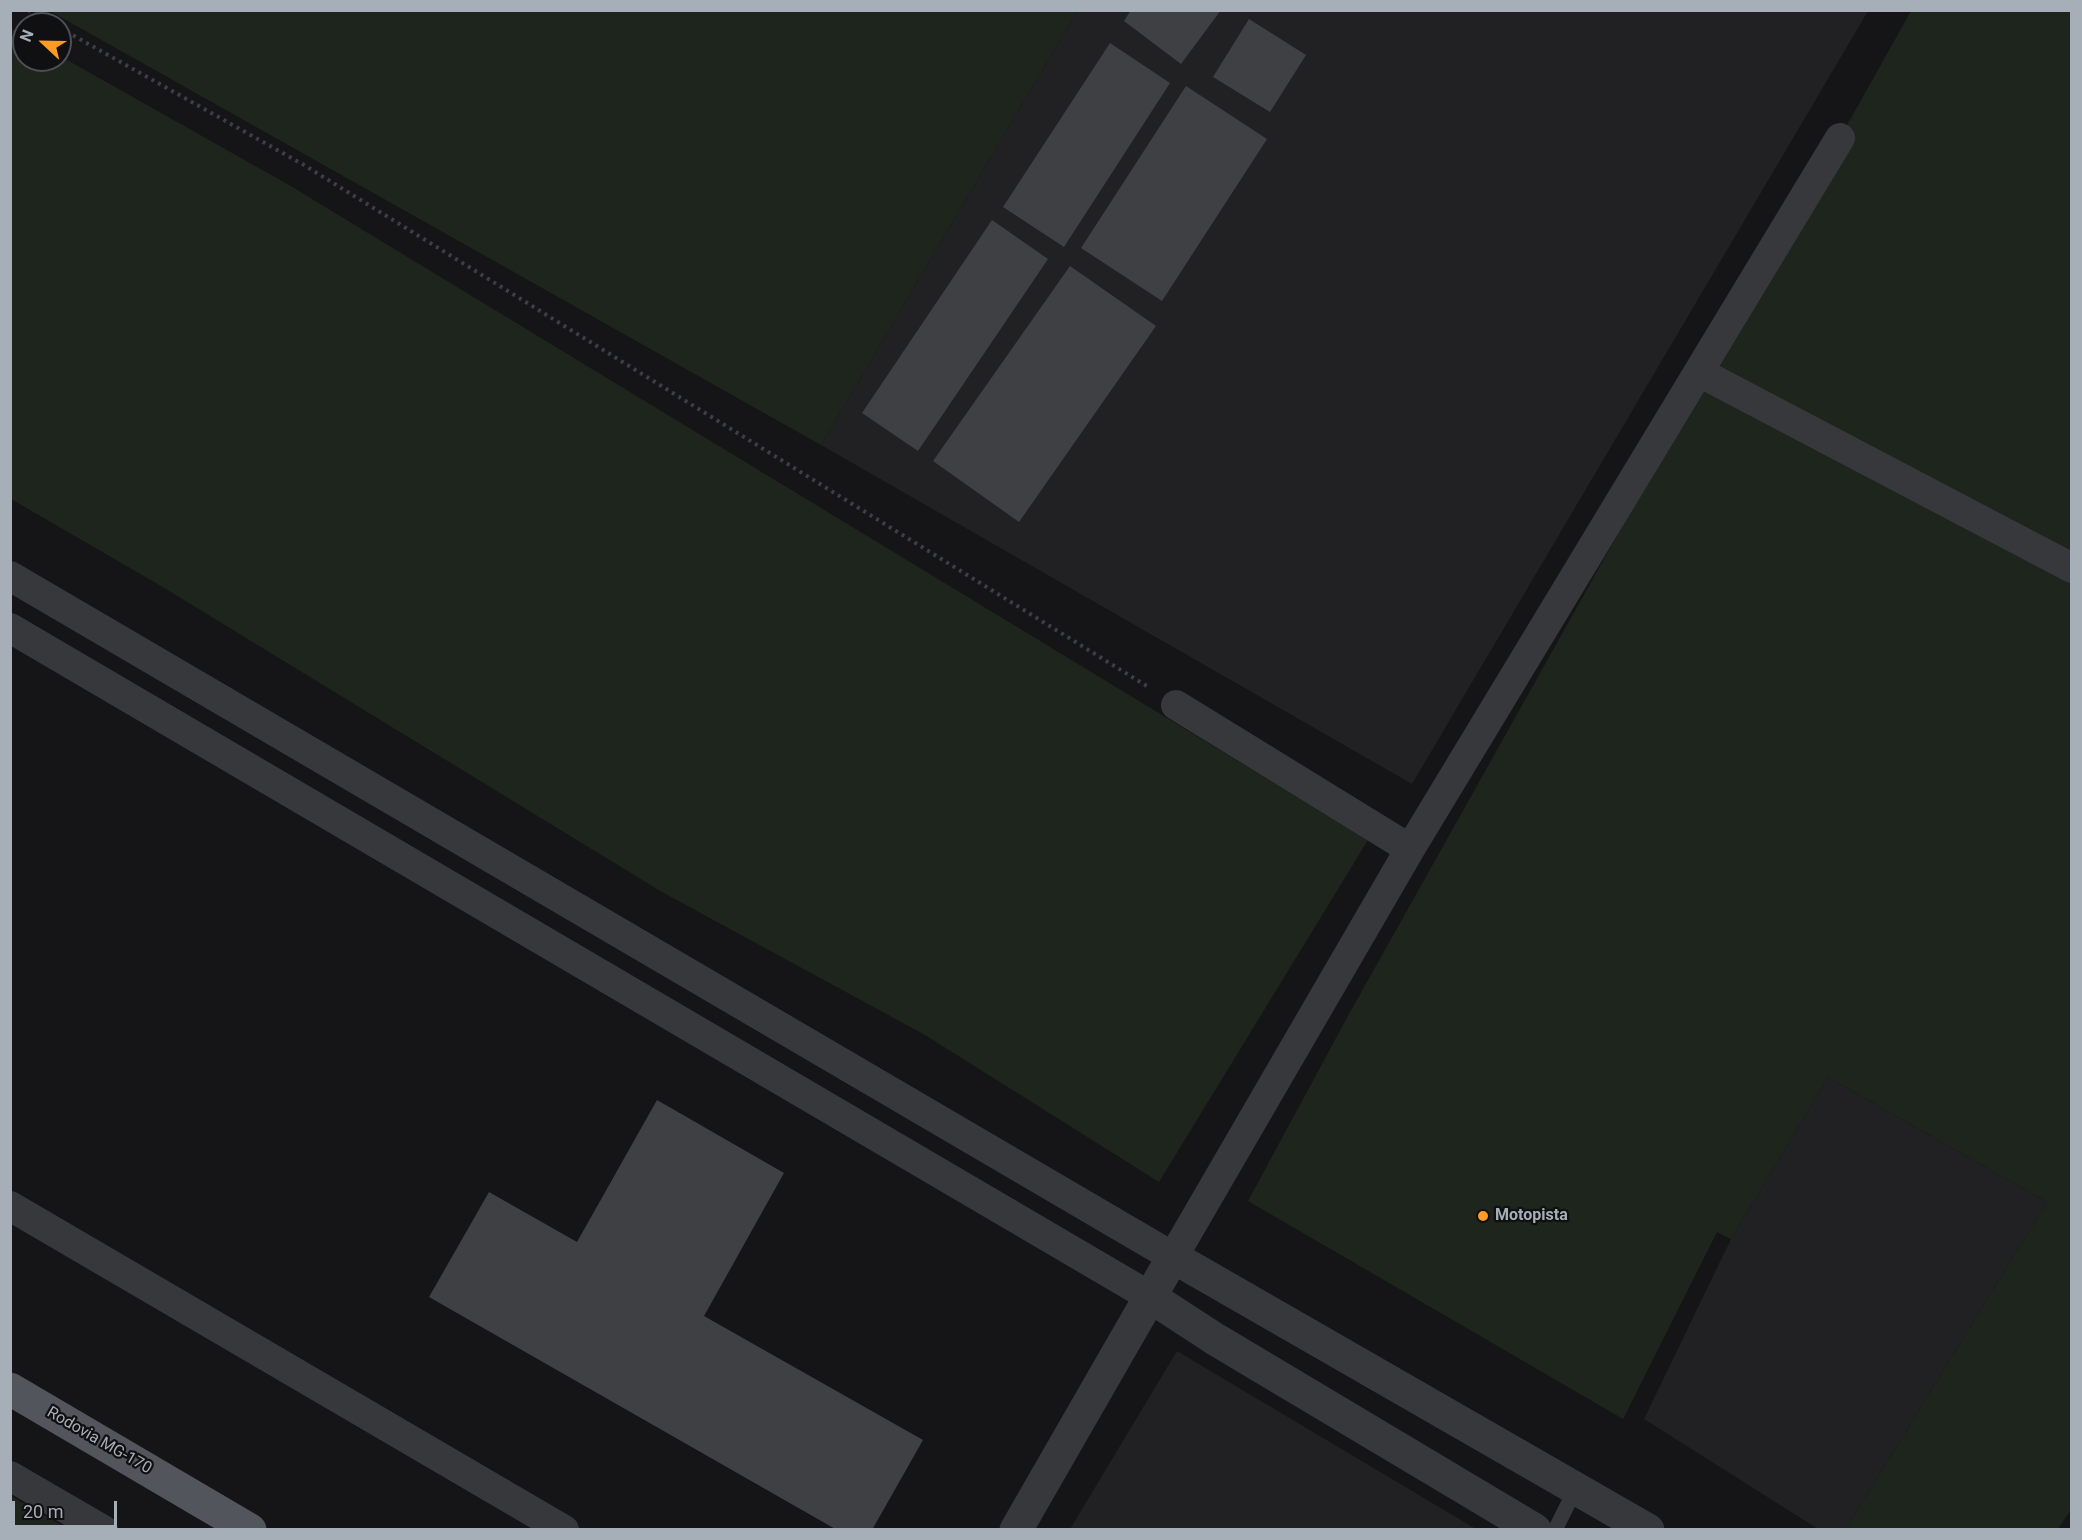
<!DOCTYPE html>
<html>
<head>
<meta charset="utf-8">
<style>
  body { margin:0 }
  #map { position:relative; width:2082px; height:1540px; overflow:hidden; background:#151517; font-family:Roboto,sans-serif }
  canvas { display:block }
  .frame { position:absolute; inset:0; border:12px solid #a6aeb8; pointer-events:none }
  .north { position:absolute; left:12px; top:12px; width:60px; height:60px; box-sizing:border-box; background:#101012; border:2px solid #4c4f54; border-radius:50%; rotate:292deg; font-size:16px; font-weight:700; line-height:24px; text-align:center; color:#a6aeb8 }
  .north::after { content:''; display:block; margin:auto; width:21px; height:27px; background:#fd9b27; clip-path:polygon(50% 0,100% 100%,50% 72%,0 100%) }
  .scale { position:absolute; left:12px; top:1501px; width:105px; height:27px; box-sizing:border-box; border:3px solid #a6aeb8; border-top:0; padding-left:8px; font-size:18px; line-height:21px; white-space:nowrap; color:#a6aeb8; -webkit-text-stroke:4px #101012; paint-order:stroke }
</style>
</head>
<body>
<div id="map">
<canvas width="2082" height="1540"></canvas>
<div class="frame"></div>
<div class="north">N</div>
<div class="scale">20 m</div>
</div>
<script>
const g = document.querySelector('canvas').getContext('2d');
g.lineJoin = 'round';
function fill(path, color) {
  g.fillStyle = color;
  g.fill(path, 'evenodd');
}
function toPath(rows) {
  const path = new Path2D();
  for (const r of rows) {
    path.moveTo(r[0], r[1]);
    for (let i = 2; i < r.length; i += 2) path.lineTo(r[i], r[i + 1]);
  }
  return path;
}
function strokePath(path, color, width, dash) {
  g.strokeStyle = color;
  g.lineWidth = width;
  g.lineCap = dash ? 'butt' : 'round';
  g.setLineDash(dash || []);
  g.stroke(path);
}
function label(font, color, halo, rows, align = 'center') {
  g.font = font + ' Roboto,sans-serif';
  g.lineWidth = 4.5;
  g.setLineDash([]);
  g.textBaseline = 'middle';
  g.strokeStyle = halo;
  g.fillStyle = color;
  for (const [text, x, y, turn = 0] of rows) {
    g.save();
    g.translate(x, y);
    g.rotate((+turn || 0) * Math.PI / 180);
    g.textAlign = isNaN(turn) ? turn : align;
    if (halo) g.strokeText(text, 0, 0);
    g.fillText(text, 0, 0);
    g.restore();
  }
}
fill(toPath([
  [1077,11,1868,11,1412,784,821,445],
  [1828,1077,2047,1202,1846,1529,1818,1529,1644,1419,1731,1239],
  [1177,1351,1476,1529,1070,1529]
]), '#212124');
fill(toPath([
  [50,11,1077,10,1077,11,821,445],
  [1911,11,2071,11,2072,1508,2058,1529,1846,1529,2047,1202,1828,1077,1731,1239,1717,1232,1623,1419,1248,1201,1349,1014],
  [11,28,24,36,24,60,60,60,60,56,289,185,1368,840,1159,1182,925,1035,662,892,161,586,11,499],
  [11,1496,68,1529,11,1529]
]), '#1d251d');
fill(toPath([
  [1131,10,1221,10,1181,64,1124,21],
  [1249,19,1306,55,1270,112,1213,77],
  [1110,43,1170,83,1064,247,1003,207],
  [1186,86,1267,139,1162,301,1081,248],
  [992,220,1048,259,918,451,862,413],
  [1070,266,1156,326,1019,522,933,461],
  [657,1100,784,1173,704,1316,923,1440,872,1530,837,1530,429,1297,489,1192,577,1242]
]), '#3f4044');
strokePath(toPath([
  [28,10,52,24],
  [60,28,304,165,1150,688]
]), '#3c3f43', 4, [3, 4.5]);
strokePath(toPath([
  [1555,1530,1576,1488]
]), '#36383c', 15);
strokePath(toPath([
  [1699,372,2072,568],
  [10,576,1173,1257,1410,849,1840,138],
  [10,628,1149,1296],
  [1176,705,1410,849],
  [10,1206,564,1530],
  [10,1476,103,1530]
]), '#36383c', 30);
strokePath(toPath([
  [1149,1296,1215,1339,1535,1530],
  [1016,1530,1173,1257,1648,1530]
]), '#36383c', 33);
strokePath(toPath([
  [10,1389,250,1530]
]), '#52555b', 33);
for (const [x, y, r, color] of [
  [1483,1216,6,"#fd9b27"]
]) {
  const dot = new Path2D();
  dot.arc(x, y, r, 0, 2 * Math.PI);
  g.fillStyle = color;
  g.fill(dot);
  strokePath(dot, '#101012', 2);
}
label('bold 16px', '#a6aeb8', '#101012', [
  ["Motopista",1495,1216]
], 'left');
label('16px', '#a6aeb8', '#101012', [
  ["Rodovia MG-170",99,1441,30]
]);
</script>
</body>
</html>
